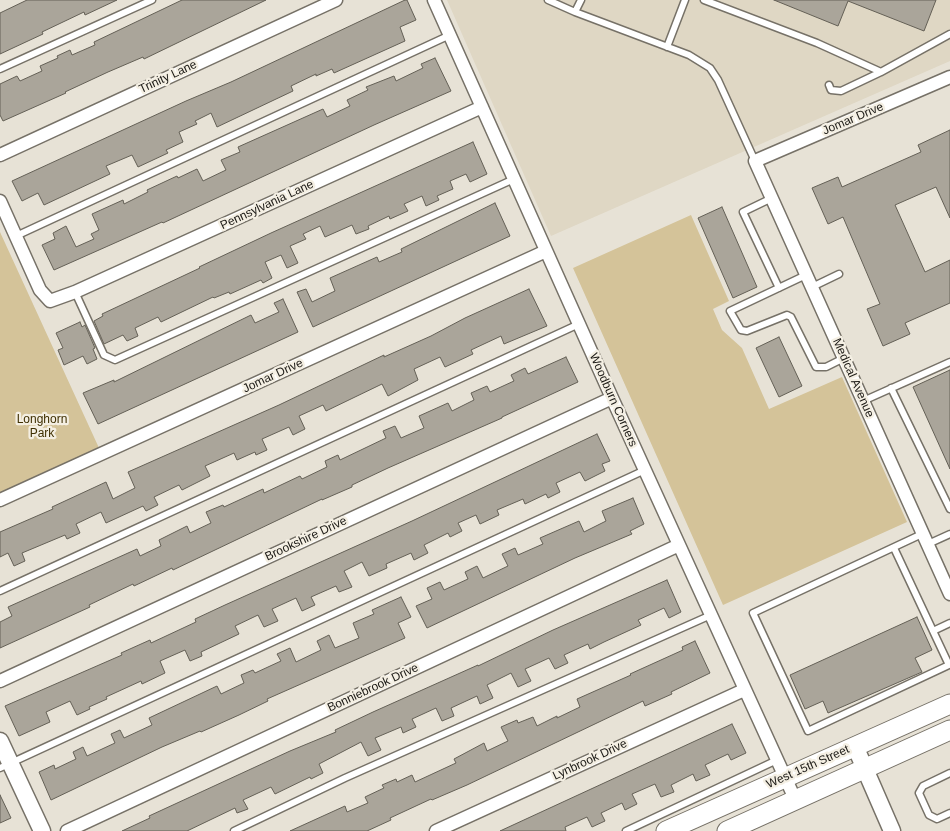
<!DOCTYPE html>
<html>
<head>
<meta charset="utf-8">
<style>
  body { margin:0 }
  canvas { display:block; background:#e7e2d6 }
</style>
</head>
<body>
<canvas width="950" height="831"></canvas>
<script>
const g = document.querySelector('canvas').getContext('2d');
g.lineJoin = 'round';
function fill(path, color) {
  g.fillStyle = color;
  g.fill(path, 'evenodd');
}
function toPath(rows) {
  const path = new Path2D();
  for (const r of rows) {
    path.moveTo(r[0], r[1]);
    for (let i = 2; i < r.length; i += 2) path.lineTo(r[i], r[i + 1]);
  }
  return path;
}
function strokePath(path, color, width, dash) {
  g.strokeStyle = color;
  g.lineWidth = width;
  g.lineCap = dash ? 'butt' : 'round';
  g.setLineDash(dash || []);
  g.stroke(path);
}
function label(font, color, halo, rows, align = 'center') {
  g.font = font + ' Arial,sans-serif';
  g.lineWidth = 4.5;
  g.setLineDash([]);
  g.textBaseline = 'middle';
  g.strokeStyle = halo;
  g.fillStyle = color;
  for (const [text, x, y, turn = 0] of rows) {
    g.save();
    g.translate(x, y);
    g.rotate((+turn || 0) * Math.PI / 180);
    g.textAlign = isNaN(turn) ? turn : align;
    if (halo) g.strokeText(text, 0, 0);
    g.fillText(text, 0, 0);
    g.restore();
  }
}
fill(toPath([
  [447,0,950,0,950,61,551,236]
]), '#dfd7c4');
fill(toPath([
  [691,215,729,301,713,309,722,330,742,348,769,409,842,377,907,522,723,605,573,268],
  [0,232,99,448,0,493]
]), '#d4c399');
const building = toPath([
  [27,0,117,0,85,15,84,12,42,32,43,34,0,54,0,13,27,0],
  [182,0,266,0,144,59,143,57,108,72,65,92,66,93,3,121,0,115,0,84,17,76,20,81,42,71,40,66,58,58,57,56,70,50,72,55,95,45,94,42,182,0],
  [405,0,407,0,416,20,400,27,405,41,334,73,332,69,316,76,316,74,291,86,293,91,217,127,211,113,195,121,197,124,179,132,183,142,166,150,168,153,138,167,132,155,106,166,110,174,44,205,38,193,22,201,12,181,186,101,231,82,405,0],
  [774,0,936,0,924,31,848,1,838,26,774,0],
  [435,58,451,91,374,125,163,223,162,222,54,270,42,245,55,239,53,233,66,226,76,247,94,239,91,234,99,230,92,214,123,200,124,204,148,192,147,190,177,176,178,178,197,169,203,181,226,170,221,160,240,152,238,147,323,109,327,117,350,106,347,100,368,90,366,87,394,76,396,81,423,68,421,64,435,58],
  [950,130,950,218,936,187,895,205,925,272,950,260,950,303,905,323,910,334,883,346,867,309,880,304,843,217,828,224,812,188,838,177,842,187,921,152,918,145,950,130],
  [473,142,487,174,470,182,466,174,450,181,453,189,437,196,439,200,426,206,422,196,404,204,408,211,390,219,389,216,368,226,369,229,356,234,352,225,325,237,320,226,303,234,306,239,290,246,298,263,287,268,281,255,265,262,272,278,263,283,261,280,230,294,229,292,214,298,213,297,161,322,158,317,135,328,138,336,127,341,123,335,104,344,94,321,103,316,102,314,200,268,199,267,271,233,473,142],
  [495,203,510,236,313,327,297,292,306,289,312,302,335,291,330,278,377,257,379,262,402,252,401,249,495,203],
  [722,207,757,287,733,298,698,218,722,207],
  [529,289,547,326,504,344,501,336,471,350,473,354,445,367,440,357,414,369,418,380,388,396,382,384,326,411,323,405,299,416,305,429,293,435,289,427,262,439,267,450,256,455,255,452,237,460,234,453,205,466,210,476,182,490,179,485,154,497,158,505,146,511,143,506,106,523,101,512,76,524,80,533,67,539,65,535,22,553,25,561,14,566,8,553,0,557,0,532,53,509,52,507,106,482,113,499,135,488,128,472,279,405,384,355,384,357,431,336,465,318,529,289],
  [283,299,298,332,98,424,83,393,114,380,114,382,251,315,255,323,279,312,274,303,283,299],
  [80,322,82,327,85,325,95,348,93,349,97,359,87,364,83,356,64,365,58,350,63,348,56,333,80,322],
  [779,337,802,386,779,397,756,348,779,337],
  [566,357,578,382,502,417,502,418,388,468,352,485,352,487,322,500,322,499,173,570,172,568,134,586,133,584,89,605,90,607,0,648,0,622,12,616,8,607,137,549,140,556,161,546,159,540,187,526,190,533,211,523,206,512,223,505,224,507,263,489,264,493,300,476,302,479,327,467,325,461,338,455,340,460,386,438,383,431,395,426,401,438,424,428,419,416,448,403,452,411,474,400,471,393,487,386,490,392,514,381,511,375,525,368,528,374,566,357],
  [950,370,950,469,913,387,950,370],
  [597,434,610,461,602,464,605,471,585,481,580,472,556,483,560,492,548,498,546,494,525,504,523,499,497,510,499,515,480,524,476,515,458,523,462,531,450,537,448,533,424,545,428,553,414,560,411,553,386,564,387,568,369,576,362,562,344,571,352,587,339,592,336,586,311,597,315,605,302,611,296,598,272,609,278,621,264,627,258,615,235,626,239,634,201,652,202,656,190,661,185,650,160,661,165,673,142,684,141,681,106,697,107,699,89,707,90,709,77,715,70,701,46,712,50,722,19,736,5,706,122,655,121,653,150,640,151,643,196,622,195,619,225,605,412,521,597,434],
  [633,498,644,524,630,531,632,534,575,558,427,628,416,606,432,599,427,588,440,582,444,590,468,579,465,572,477,566,483,578,508,566,502,554,515,548,518,555,543,544,540,538,579,521,584,532,606,521,602,511,633,498],
  [667,580,681,612,669,618,664,608,638,620,641,625,604,642,590,649,588,644,564,655,568,663,555,669,549,658,525,669,531,681,518,687,511,673,487,685,493,698,480,704,477,696,451,708,454,716,442,721,436,708,412,719,416,727,403,733,401,727,375,738,381,750,368,756,361,742,319,764,323,773,311,779,310,777,275,794,271,787,243,800,248,809,237,813,235,808,187,831,122,831,150,818,149,816,290,751,336,732,335,730,373,712,478,665,478,666,553,630,667,580],
  [401,597,411,617,398,623,405,638,267,699,268,701,239,715,201,732,200,731,162,747,51,800,39,772,54,765,55,769,76,759,73,752,83,747,87,756,115,743,111,734,120,730,124,738,152,725,149,718,217,686,221,694,244,683,241,675,253,670,255,673,281,661,277,654,290,648,296,662,321,650,317,641,329,635,335,648,359,638,353,623,374,614,372,610,401,597],
  [917,617,932,650,915,658,922,672,828,713,823,701,805,709,790,675,917,617],
  [695,641,710,673,671,692,672,694,645,706,643,701,467,785,432,800,431,799,390,818,391,820,367,831,290,831,345,806,347,812,368,803,365,797,384,788,382,785,396,779,397,782,412,775,415,782,456,763,454,759,484,743,487,751,508,741,501,727,517,720,518,723,533,717,537,726,557,716,557,718,580,707,577,699,631,675,630,674,683,650,682,647,695,641],
  [732,724,746,753,731,760,728,754,705,765,710,775,696,781,693,774,671,785,674,792,661,797,655,784,632,794,637,804,625,810,622,803,601,813,605,821,592,827,587,817,565,827,566,831,500,831,732,724],
  [0,795,11,818,0,823,0,795]
]);
fill(building, '#aaa59a');
strokePath(building, '#646056', 1);
const service = toPath([
  [548,0,575,12,581,0],
  [704,0,817,43,881,72,950,34],
  [575,12,689,55,710,68,718,80,755,161],
  [667,47,685,0],
  [0,69,152,0],
  [829,85,831,90,841,91,881,72],
  [772,198,743,212,779,288],
  [16,236,450,35],
  [806,275,730,311,741,330,747,331,787,315,791,317,816,367,826,367,844,358],
  [812,287,839,274],
  [75,292,104,355,115,360,514,179],
  [891,388,950,509],
  [863,401,950,362],
  [928,544,950,534],
  [894,548,949,665,808,731,753,613,922,534],
  [0,591,579,324],
  [933,631,950,623],
  [0,768,645,470],
  [950,773,923,786,919,793,929,815,937,819,950,813],
  [234,831,345,778,711,615],
  [626,831,777,760]
]);
const minor = toPath([
  [434,0,612,398,795,799],
  [950,77,755,161,950,594],
  [0,155,336,0],
  [0,201,40,290,50,301,75,292,482,107],
  [0,500,546,251],
  [0,681,612,398],
  [67,831,679,545],
  [436,831,744,690]
]);
const tertiary = toPath([
  [0,741,42,831],
  [855,746,892,831]
]);
const secondary = toPath([
  [666,831,950,704],
  [727,831,950,730]
]);
strokePath(service, '#767167', 9);
strokePath(minor, '#767167', 15);
strokePath(tertiary, '#767167', 19);
strokePath(secondary, '#767167', 21);
strokePath(service, '#fff', 6);
strokePath(minor, '#fff', 12);
strokePath(tertiary, '#fff', 16);
strokePath(secondary, '#fff', 19);
label('12px', '#1b1915', '#f4efe3', [
  ["Trinity Lane",168,77,-25],
  ["Jomar Drive",853,119,-23],
  ["Pennsylvania Lane",267,205,-25],
  ["Jomar Drive",273,376,-25],
  ["Medical Avenue",853,378,66],
  ["Woodburn Corners",613,400,66],
  ["Brookshire Drive",306,539,-25],
  ["Bonniebrook Drive",373,688,-25],
  ["Lynbrook Drive",590,760,-25],
  ["West 15th Street",808,767,-24]
]);
label('12px', '#3f3003', '#f4efe3', [
  ["Longhorn",42,420],
  ["Park",42,434]
]);
</script>
</body>
</html>
